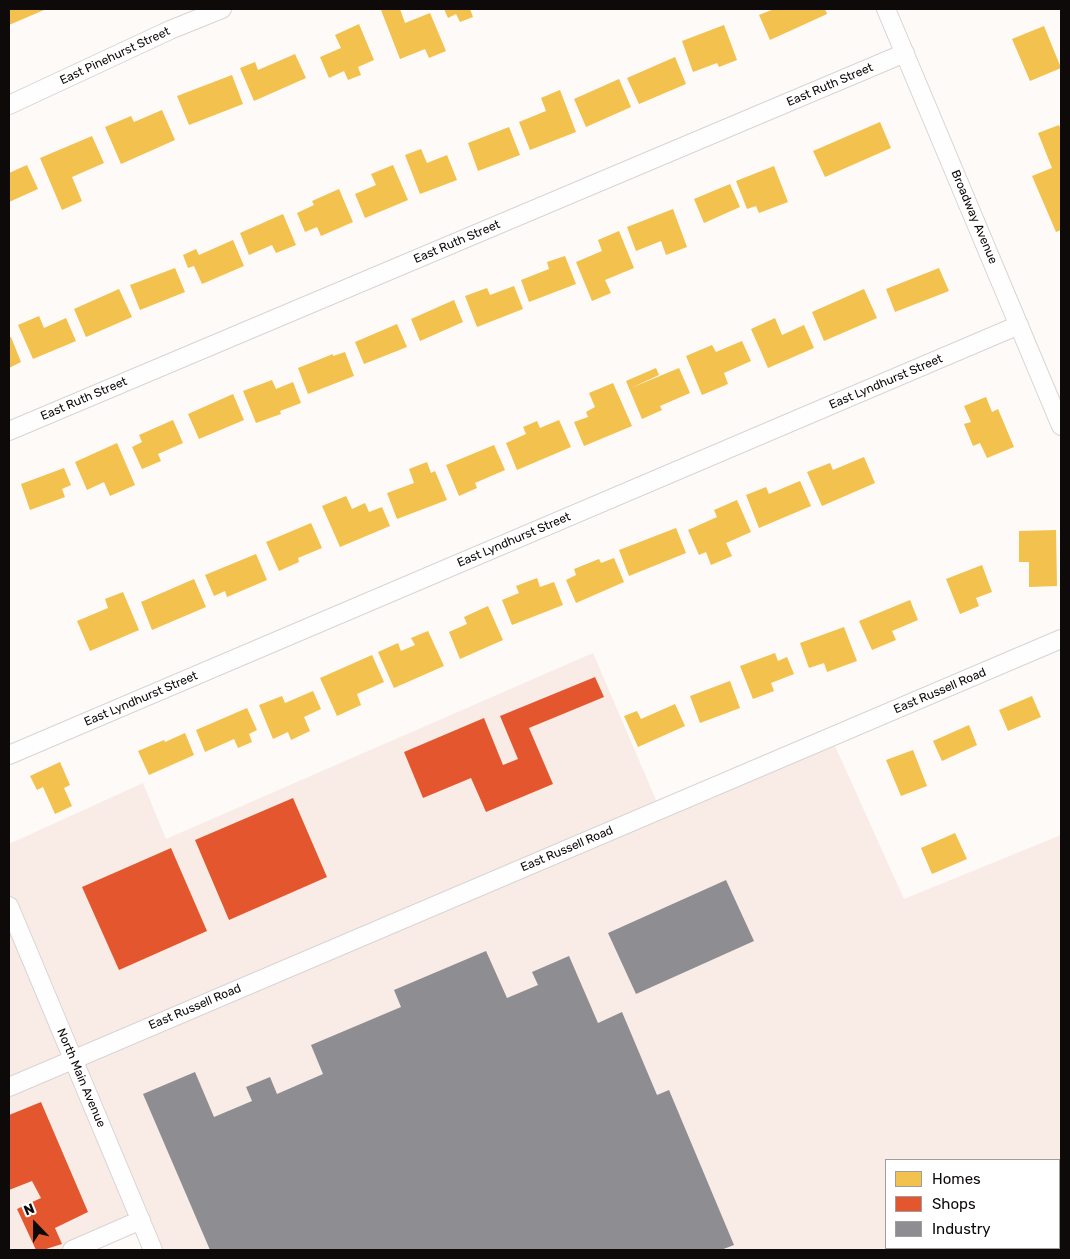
<!DOCTYPE html>
<html>
<head>
<meta charset="utf-8">
<style>
  body { margin:0 }
  #map { position:relative; width:1070px; height:1259px; overflow:hidden; background:#fdfaf8; font-family:Rubik,sans-serif }
  canvas { display:block }
  .frame { position:absolute; inset:0; border:10px solid #0e0a09; pointer-events:none }
  .legend { position:absolute; left:885px; top:1159px; width:175px; height:90px; box-sizing:border-box; background:#fff; border:1px solid #9f9d9d; margin:0; padding:6px 9px; list-style:none; font-size:15px; color:#0e0a09 }
  .legend li { display:flex; align-items:center; gap:10px; height:25px }
  .legend b { width:25px; border:1px solid #9f9d9d }
  .north { position:absolute; left:10px; top:1199px; width:50px; height:50px; -webkit-text-stroke:4px #fff; paint-order:stroke; rotate:338deg; font-size:14px; font-weight:700; line-height:20px; text-align:center; color:#0e0a09 }
  .north::after { content:''; display:block; margin:auto; width:18px; height:22px; background:#0e0a09; clip-path:polygon(50% 0,100% 100%,50% 72%,0 100%) }
</style>
</head>
<body>
<div id="map">
<canvas width="1070" height="1259"></canvas>
<div class="frame"></div>
<ul class="legend">
<li><b style="height:14px;background:#f2c14e"></b>Homes</li>
<li><b style="height:14px;background:#e4572e"></b>Shops</li>
<li><b style="height:14px;background:#8d8d92"></b>Industry</li>
</ul>
<div class="north">N</div>
</div>
<script>
const g = document.querySelector('canvas').getContext('2d');
g.lineJoin = 'round';
function fill(path, color) {
  g.fillStyle = color;
  g.fill(path, 'evenodd');
}
function toPath(rows) {
  const path = new Path2D();
  for (const r of rows) {
    path.moveTo(r[0], r[1]);
    for (let i = 2; i < r.length; i += 2) path.lineTo(r[i], r[i + 1]);
  }
  return path;
}
function strokePath(path, color, width, dash) {
  g.strokeStyle = color;
  g.lineWidth = width;
  g.lineCap = dash ? 'butt' : 'round';
  g.setLineDash(dash || []);
  g.stroke(path);
}
function label(font, color, halo, rows, align = 'center') {
  g.font = font + ' Rubik,sans-serif';
  g.lineWidth = 5;
  g.setLineDash([]);
  g.textBaseline = 'middle';
  g.strokeStyle = halo;
  g.fillStyle = color;
  for (const [text, x, y, turn = 0] of rows) {
    g.save();
    g.translate(x, y);
    g.rotate((+turn || 0) * Math.PI / 180);
    g.textAlign = isNaN(turn) ? turn : align;
    if (halo) g.strokeText(text, 0, 0);
    g.fillText(text, 0, 0);
    g.restore();
  }
}
fill(toPath([
  [593,653,660,809,831,737,904,899,1061,835,1061,1200,1059,1201,1059,1160,886,1160,886,1248,948,1248,942,1250,153,1250,141,1220,72,1250,9,1250,9,844,143,783,166,839]
]), '#f9ece6');
fill(toPath([
  [9,9,44,9,44,10,9,25],
  [385,9,400,9,405,23,430,13,446,51,429,58,425,49,400,59,381,10],
  [444,9,470,9,473,17,460,22,456,14,448,18],
  [774,9,825,9,827,14,770,40,759,15],
  [359,24,374,60,358,67,361,75,348,80,344,71,329,78,320,57,341,48,335,35],
  [724,25,737,60,719,67,717,63,693,72,682,41],
  [1044,26,1061,68,1030,81,1012,39],
  [295,54,306,78,254,101,240,68,255,62,258,70],
  [675,57,686,84,639,104,627,78],
  [232,75,243,104,189,125,177,96],
  [619,79,631,107,586,127,574,99],
  [560,90,576,132,530,150,519,122,546,111,541,98],
  [162,110,175,140,121,164,105,127,131,116,134,122],
  [880,122,891,148,825,177,813,151],
  [1059,125,1061,130,1061,230,1056,232,1032,176,1052,168,1038,133],
  [509,127,520,155,478,171,468,143],
  [92,136,104,163,72,177,82,201,62,210,40,158],
  [421,149,427,163,447,155,457,180,420,194,405,155],
  [27,165,38,189,9,202,9,173],
  [393,165,408,200,365,218,355,194,376,185,371,174],
  [774,166,788,202,759,213,756,206,747,209,736,181],
  [730,184,740,207,704,223,694,199],
  [339,189,353,222,321,236,317,227,305,232,297,213,314,205,312,201],
  [673,209,687,247,666,255,661,241,636,251,627,227],
  [283,214,296,245,276,253,272,245,249,255,240,233],
  [619,231,634,268,605,280,611,293,592,301,576,262,602,251,598,240],
  [233,240,244,266,202,284,194,266,188,268,183,255,196,249,199,255],
  [565,256,576,284,529,302,521,280,549,269,547,262],
  [175,268,185,292,140,310,130,285],
  [939,268,949,291,895,312,886,289],
  [514,286,523,309,477,327,465,296,487,288,490,295],
  [119,289,132,317,86,337,74,309],
  [864,289,877,318,824,341,812,312],
  [454,300,463,322,420,341,411,319],
  [39,316,44,328,66,318,76,341,33,359,18,325],
  [775,318,782,335,804,325,814,348,768,368,751,329],
  [397,324,407,347,364,364,355,342],
  [11,337,21,362,9,368,9,338],
  [742,341,751,361,724,373,728,384,702,395,686,356,712,345,716,352],
  [345,352,354,376,308,394,298,368,333,354,333,356],
  [656,368,659,375,631,388,679,368,690,393,660,406,662,410,642,419,626,381],
  [272,380,276,389,293,382,301,403,280,411,281,414,256,423,243,391],
  [613,383,632,426,584,446,574,422,588,417,586,412,595,407,589,393],
  [233,394,244,420,199,439,188,414],
  [986,397,992,412,998,409,1014,447,987,458,980,443,973,446,964,424,971,422,964,406],
  [173,420,183,443,158,454,161,461,142,469,132,447,142,442,139,435],
  [559,420,571,447,517,470,506,443,526,434,523,427,537,421,540,428],
  [117,443,135,485,110,496,104,482,87,490,75,462],
  [494,445,505,470,475,483,477,488,459,496,446,465],
  [864,457,875,483,822,506,807,472,830,463,833,470],
  [427,462,431,473,435,471,447,500,397,519,387,493,414,483,409,469],
  [64,468,71,485,62,489,65,497,30,510,21,484],
  [800,481,811,506,759,528,746,495,766,487,769,494],
  [346,496,352,509,365,503,369,512,382,507,390,526,340,547,322,506],
  [737,500,751,532,726,543,732,556,711,565,706,552,699,555,688,530,717,517,714,510],
  [311,523,322,548,298,558,299,562,279,571,266,542],
  [676,528,686,553,629,576,619,550],
  [1056,530,1057,586,1029,587,1029,562,1019,562,1019,531],
  [256,554,267,580,227,597,225,591,214,596,205,575],
  [614,558,624,582,576,603,566,580,576,575,574,569,599,559,601,563],
  [982,565,992,592,976,598,979,606,960,614,946,579],
  [537,578,540,587,554,582,563,605,512,625,502,600,519,593,516,586],
  [194,579,206,607,152,630,141,602],
  [123,592,139,630,90,651,77,621,108,608,105,599],
  [910,600,918,620,892,631,896,640,872,650,859,621],
  [488,606,503,640,460,659,449,632,467,624,464,617],
  [844,627,857,661,827,672,824,663,809,668,800,643],
  [428,631,444,666,394,688,378,652,398,643,401,651,415,645,411,638],
  [775,653,778,661,787,657,794,674,771,683,774,691,753,699,740,666],
  [372,655,384,682,357,694,361,705,337,716,320,678],
  [730,681,740,708,700,723,690,696],
  [313,691,321,709,304,717,310,731,291,740,288,732,273,739,259,705,282,696,285,703],
  [1032,696,1041,717,1008,731,999,710],
  [675,704,685,726,638,747,624,716,637,711,641,719],
  [247,708,257,730,249,734,252,742,238,748,234,739,205,752,196,730],
  [969,725,977,745,942,761,933,741],
  [185,733,194,755,149,775,138,751,164,740,165,742],
  [913,750,927,786,901,796,886,760],
  [60,762,70,785,64,788,72,806,55,814,43,787,37,790,30,776],
  [955,833,967,859,932,874,921,848]
]), '#f2c14e');
fill(toPath([
  [595,677,604,697,529,728,553,784,486,812,471,778,423,798,404,752,484,718,503,765,518,759,500,716],
  [293,798,327,877,229,920,195,840],
  [171,848,207,931,119,970,82,887],
  [41,1102,88,1212,55,1228,62,1244,43,1250,36,1250,17,1209,41,1198,32,1181,9,1190,9,1115]
]), '#e4572e');
fill(toPath([
  [726,880,754,941,636,994,608,933],
  [486,951,507,998,538,985,532,972,569,956,598,1023,622,1012,657,1095,669,1090,734,1245,721,1250,210,1250,143,1094,195,1072,214,1117,252,1101,246,1087,270,1077,277,1094,323,1074,311,1045,401,1007,394,990]
]), '#8d8d92');
const street = toPath([
  [886,9,1061,426],
  [9,105,170,30,222,9],
  [9,431,905,53],
  [9,755,1019,325],
  [9,906,153,1250],
  [9,1087,1061,639],
  [72,1250,141,1220]
]);
strokePath(street, '#d8d4d3', 20);
strokePath(street, '#fffefe', 18);
label('12px', '#0e0a09', '#fff', [
  ["East Pinehurst Street",115,56,-25],
  ["East Ruth Street",830,85,-23],
  ["Broadway Avenue",974,217,67],
  ["East Ruth Street",457,242,-23],
  ["East Lyndhurst Street",886,382,-23],
  ["East Ruth Street",84,399,-23],
  ["East Lyndhurst Street",514,540,-23],
  ["East Russell Road",940,691,-23],
  ["East Lyndhurst Street",141,699,-23],
  ["East Russell Road",567,849,-23],
  ["East Russell Road",195,1007,-23],
  ["North Main Avenue",81,1078,67]
]);
</script>
</body>
</html>
